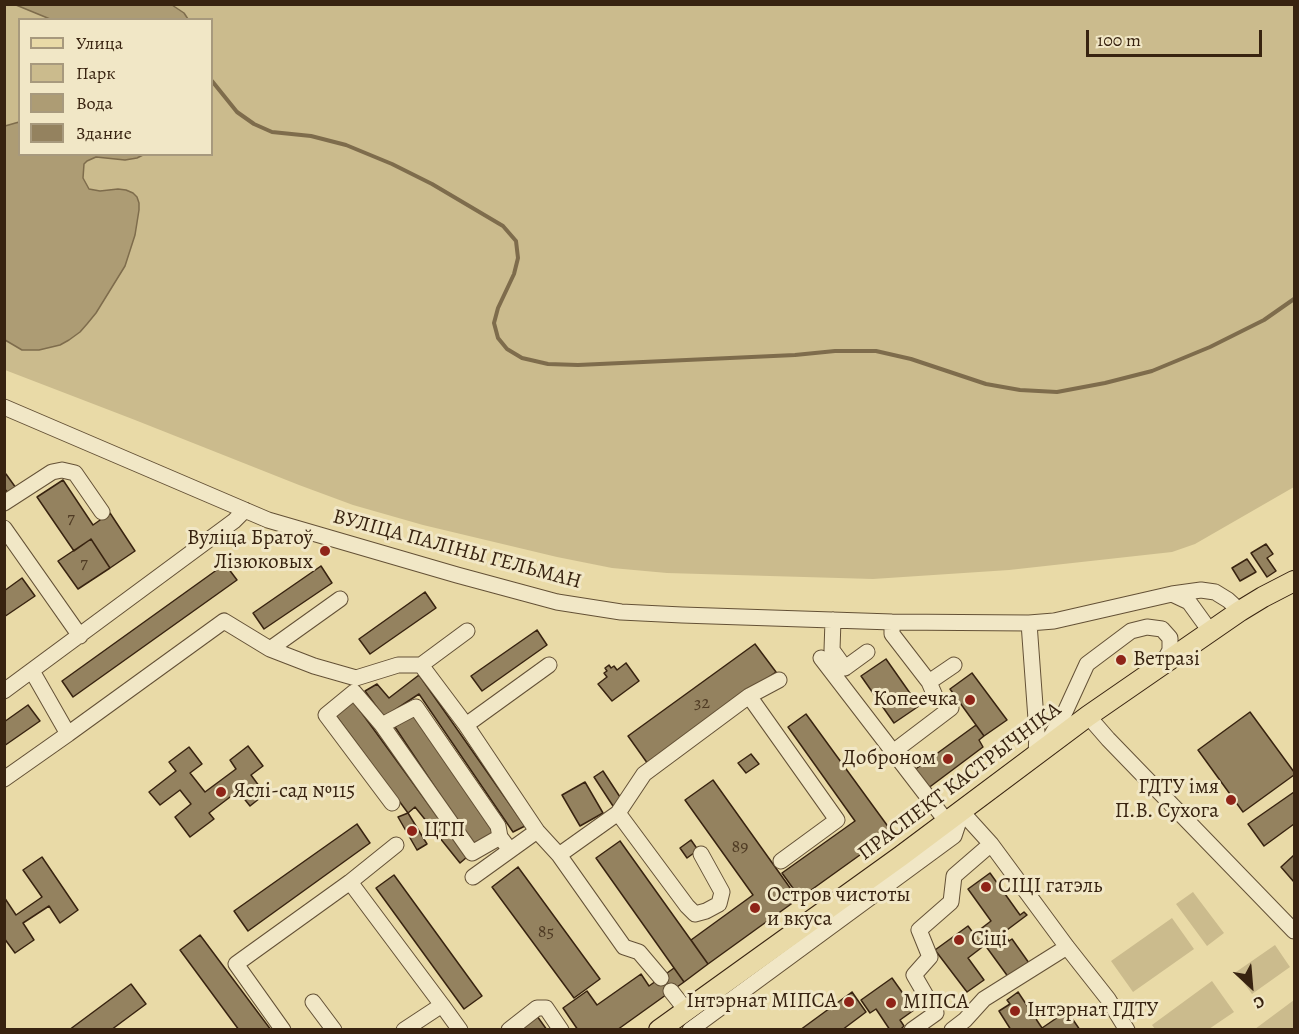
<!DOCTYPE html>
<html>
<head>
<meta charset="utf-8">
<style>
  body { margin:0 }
  #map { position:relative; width:1299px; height:1034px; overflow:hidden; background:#e9daa7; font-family:Alegreya,serif }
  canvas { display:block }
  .frame { position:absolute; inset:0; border:6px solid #382310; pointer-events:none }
  .legend { position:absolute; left:18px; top:18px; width:195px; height:138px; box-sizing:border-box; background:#f1e7c6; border:2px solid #a7997d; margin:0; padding:8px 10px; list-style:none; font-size:18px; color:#382310 }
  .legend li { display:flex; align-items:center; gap:12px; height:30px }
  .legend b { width:30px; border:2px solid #a7997d }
  .north { position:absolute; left:1221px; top:956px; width:60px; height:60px; -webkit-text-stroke:4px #f1e7c6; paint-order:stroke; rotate:154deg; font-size:16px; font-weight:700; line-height:24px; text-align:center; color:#382310 }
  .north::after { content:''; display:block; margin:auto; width:21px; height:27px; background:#382310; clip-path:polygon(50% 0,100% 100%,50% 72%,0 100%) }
  .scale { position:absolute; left:1086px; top:30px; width:176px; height:27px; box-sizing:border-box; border:3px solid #382310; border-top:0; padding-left:8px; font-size:18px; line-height:21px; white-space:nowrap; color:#382310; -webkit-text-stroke:4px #f1e7c6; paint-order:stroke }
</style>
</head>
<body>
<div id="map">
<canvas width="1299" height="1034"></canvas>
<div class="frame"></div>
<ul class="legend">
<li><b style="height:8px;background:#e9daa7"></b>Улица</li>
<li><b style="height:16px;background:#cbbb8d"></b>Парк</li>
<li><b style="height:16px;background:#ad9c74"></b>Вода</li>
<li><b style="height:16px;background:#94825f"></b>Здание</li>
</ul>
<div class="north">С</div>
<div class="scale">100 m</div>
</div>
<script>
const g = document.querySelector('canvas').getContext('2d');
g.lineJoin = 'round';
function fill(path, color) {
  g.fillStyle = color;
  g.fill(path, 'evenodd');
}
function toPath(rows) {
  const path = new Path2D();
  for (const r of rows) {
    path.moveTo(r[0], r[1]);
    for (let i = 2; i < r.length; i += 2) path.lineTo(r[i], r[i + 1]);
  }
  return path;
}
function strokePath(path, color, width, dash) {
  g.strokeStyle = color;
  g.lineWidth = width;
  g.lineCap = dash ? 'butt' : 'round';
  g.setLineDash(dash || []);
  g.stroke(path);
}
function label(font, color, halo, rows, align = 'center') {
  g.font = font + ' Alegreya,serif';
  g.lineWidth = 6;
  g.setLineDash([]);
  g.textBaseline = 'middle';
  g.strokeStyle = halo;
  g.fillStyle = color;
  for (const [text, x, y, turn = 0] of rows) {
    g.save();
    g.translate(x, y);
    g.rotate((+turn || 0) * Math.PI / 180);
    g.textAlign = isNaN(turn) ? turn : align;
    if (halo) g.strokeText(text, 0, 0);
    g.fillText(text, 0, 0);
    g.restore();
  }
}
fill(toPath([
  [4,5,1294,5,1294,487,1195,544,1172,552,1009,570,873,579,667,573,612,568,557,557,423,525,353,505,299,485,135,420,5,370],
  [20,20,212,20,212,154,20,154],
  [1193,892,1224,933,1207,946,1176,904],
  [1172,918,1194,949,1133,992,1111,961],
  [1275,945,1290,967,1252,994,1236,972],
  [1212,981,1234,1012,1209,1029,1155,1029,1152,1025],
  [1294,1000,1294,1029,1255,1029]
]), '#cbbb8d');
const water = toPath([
  [16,5,172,5,184,13,188,19,50,19,16,5],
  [19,122,20,154,143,155,137,158,125,160,96,157,87,161,84,164,83,178,89,189,100,191,118,189,126,190,133,193,137,197,139,203,139,210,135,235,125,266,96,313,87,324,80,332,69,340,60,345,39,350,22,350,5,340,5,126,19,122]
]);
fill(water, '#ad9c74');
strokePath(water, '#7e6c4c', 1.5);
strokePath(toPath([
  [212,81,237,112,254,124,272,132,311,136,346,145,392,164,432,184,503,226,516,241,518,258,514,274,498,308,494,323,498,338,507,349,522,358,548,364,578,365,795,355,835,351,876,351,911,359,986,384,1020,390,1057,392,1105,383,1152,371,1210,347,1264,320,1294,299]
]), '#7e6c4c', 4);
const building = toPath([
  [6,474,16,488,8,493,4,488,4,475,6,474],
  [63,480,93,525,110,513,135,551,110,568,91,539,74,551,37,497,63,480],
  [91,539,110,568,78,589,58,561,91,539],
  [1266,544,1273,554,1267,558,1276,571,1267,577,1251,553,1266,544],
  [1247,559,1256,572,1240,581,1232,568,1247,559],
  [225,564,237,580,73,697,62,681,225,564],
  [321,566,332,583,264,629,253,613,321,566],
  [22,578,35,596,4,617,4,591,22,578],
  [425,592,436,608,370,654,359,639,425,592],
  [537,630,547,645,482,691,471,676,537,630],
  [755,644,776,672,648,764,628,736,755,644],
  [886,659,919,706,894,723,861,676,886,659],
  [626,663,639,681,612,701,598,684,607,677,604,673,607,671,605,668,609,665,611,668,614,666,617,670,626,663],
  [972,673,1007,720,984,736,950,689,972,673],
  [419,675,525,826,513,832,419,694,384,717,365,691,377,684,389,698,419,675],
  [353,701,467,857,460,863,415,807,408,813,334,713,353,701],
  [28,705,40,721,4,746,4,722,28,705],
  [1250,712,1294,772,1294,775,1243,812,1198,750,1250,712],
  [414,714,494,833,474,846,395,727,414,714],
  [806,714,892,832,800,898,782,873,855,821,788,727,806,714],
  [976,725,984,736,979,740,983,747,927,789,913,771,976,725],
  [248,746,263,766,251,775,265,794,250,806,238,791,209,813,214,819,190,837,175,817,191,804,180,790,160,805,149,792,176,771,169,762,189,747,202,764,190,773,205,792,236,769,230,760,248,746],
  [751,754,759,764,746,773,738,763,751,754],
  [603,771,622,800,613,806,594,777,603,771],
  [713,780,798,899,708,964,691,940,753,895,685,800,713,780],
  [585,782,603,813,580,826,562,795,585,782],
  [1294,792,1294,824,1264,846,1248,824,1294,792],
  [408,813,427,844,417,850,398,817,408,813],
  [357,824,370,843,248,931,234,911,357,824],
  [691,840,698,850,687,858,680,848,691,840],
  [620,841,708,964,684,982,596,858,620,841],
  [1294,855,1294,882,1281,867,1294,855],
  [42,857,78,910,60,923,49,906,23,923,34,940,15,953,4,938,4,897,16,915,42,897,23,870,42,857],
  [518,867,600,979,574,998,492,887,518,867],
  [990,873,1020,915,1024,912,1027,915,1003,933,1009,941,1012,939,1029,963,1009,978,985,945,968,958,984,980,967,992,935,950,968,926,974,934,991,921,968,889,990,873],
  [394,875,482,996,464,1009,376,888,394,875],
  [200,935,271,1030,239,1030,180,950,200,935],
  [674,968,684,982,617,1030,578,1030,563,1008,587,991,597,1005,641,974,649,986,674,968],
  [892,978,909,1002,915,997,921,1005,900,1020,904,1026,900,1030,890,1030,876,1009,870,1013,861,1000,892,978],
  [131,984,146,1004,111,1030,69,1030,131,984],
  [852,992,866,1012,842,1030,800,1030,852,992],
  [1018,992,1042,1028,1067,1011,1080,1030,1011,1030,999,1011,1010,1004,1007,1000,1018,992],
  [537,1016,547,1030,518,1030,537,1016]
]);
fill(building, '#94825f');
strokePath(building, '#382310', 1.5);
const minor = toPath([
  [4,407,268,520,457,575,557,602,621,612,682,615,892,622,1029,623,1054,621,1172,594,1201,590,1215,592,1228,600,1240,611],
  [4,503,52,472,62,470,75,473,102,512],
  [4,528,80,636],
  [1172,594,1189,602,1210,631],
  [833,620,832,650,845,668,867,652],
  [892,622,892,634,929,682,935,696],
  [1029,623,1037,733,1036,755],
  [270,649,340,599],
  [821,658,947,822],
  [421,665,466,725,537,831,559,855,624,947,639,952,661,978],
  [929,682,954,665],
  [4,691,234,521,245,510],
  [749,696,837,820,781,861],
  [1088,716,1108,739,1294,931],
  [382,725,416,707,498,826,500,837,510,850],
  [466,725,549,665],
  [68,734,224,621,270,649,314,666,356,678,398,665,421,665,467,631],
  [1046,745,1065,712,1087,664,1131,631,1147,627,1162,629,1170,638,1170,650,1162,665],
  [893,752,951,708],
  [4,779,68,734,32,671],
  [392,803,326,715,354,692,382,725,472,853,500,837],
  [962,812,991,844,1067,947,1108,999,1127,1030],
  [618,813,687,906,695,914,706,911,719,904,722,892,701,854],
  [559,855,618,813,644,774,749,696,779,680],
  [473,877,537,831],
  [350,882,442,1005,404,1030],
  [671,991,686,1010],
  [313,1002,334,1030],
  [442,1005,460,1030],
  [283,1030,236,964,350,882,396,845],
  [509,1030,537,1008,546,1008,561,1030],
  [690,1030,954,836,962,812],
  [912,1030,936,1013,914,975,930,957,919,930,951,902,954,876,991,844],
  [952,1030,965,1020,984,999,1067,947]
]);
const major = toPath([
  [659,1030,901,856,1088,716,1240,611,1263,597,1294,581]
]);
strokePath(minor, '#645136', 17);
strokePath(major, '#382310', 22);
strokePath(minor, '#f1e7c6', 15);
strokePath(major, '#e9daa7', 20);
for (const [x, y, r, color] of [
  [325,551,6,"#8f2418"],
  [1121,660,6,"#8f2418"],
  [970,700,6,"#8f2418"],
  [948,759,6,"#8f2418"],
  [221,792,6,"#8f2418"],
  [1231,800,6,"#8f2418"],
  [412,831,6,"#8f2418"],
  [986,887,6,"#8f2418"],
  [755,908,6,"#8f2418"],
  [959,940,6,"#8f2418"],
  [849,1002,6,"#8f2418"],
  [891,1003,6,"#8f2418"],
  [1015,1011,6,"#8f2418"]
]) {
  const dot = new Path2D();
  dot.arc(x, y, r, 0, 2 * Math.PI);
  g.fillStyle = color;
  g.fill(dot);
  strokePath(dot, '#f1e7c6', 2);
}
label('18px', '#4f3b24', null, [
  ["7",71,519],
  ["7",84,564],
  ["32",702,704],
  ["89",740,848],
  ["85",546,933]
]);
label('21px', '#382310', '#f1e7c6', [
  ["Вуліца Братоў",313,539,"right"],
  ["Лізюковых",313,563,"right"],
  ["Ветразі",1133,660],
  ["Копеечка",958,700,"right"],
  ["Доброном",936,759,"right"],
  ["ГДТУ імя",1219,788,"right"],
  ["П.В. Сухога",1219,812,"right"],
  ["Яслі-сад №115",233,792],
  ["ЦТП",424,831],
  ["СІЦІ гатэль",998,887],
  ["Остров чистоты",767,896],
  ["и вкуса",767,920],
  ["Сіці",971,940],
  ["Інтэрнат МІПСА",837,1002,"right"],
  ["МІПСА",903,1003],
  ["Інтэрнат ГДТУ",1027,1011]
], 'left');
label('21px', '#382310', '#f1e7c6', [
  ["ВУЛІЦА ПАЛІНЫ ГЕЛЬМАН",457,550,15],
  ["ПРАСПЕКТ КАСТРЫЧНІКА",960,782,-37]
]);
</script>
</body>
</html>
